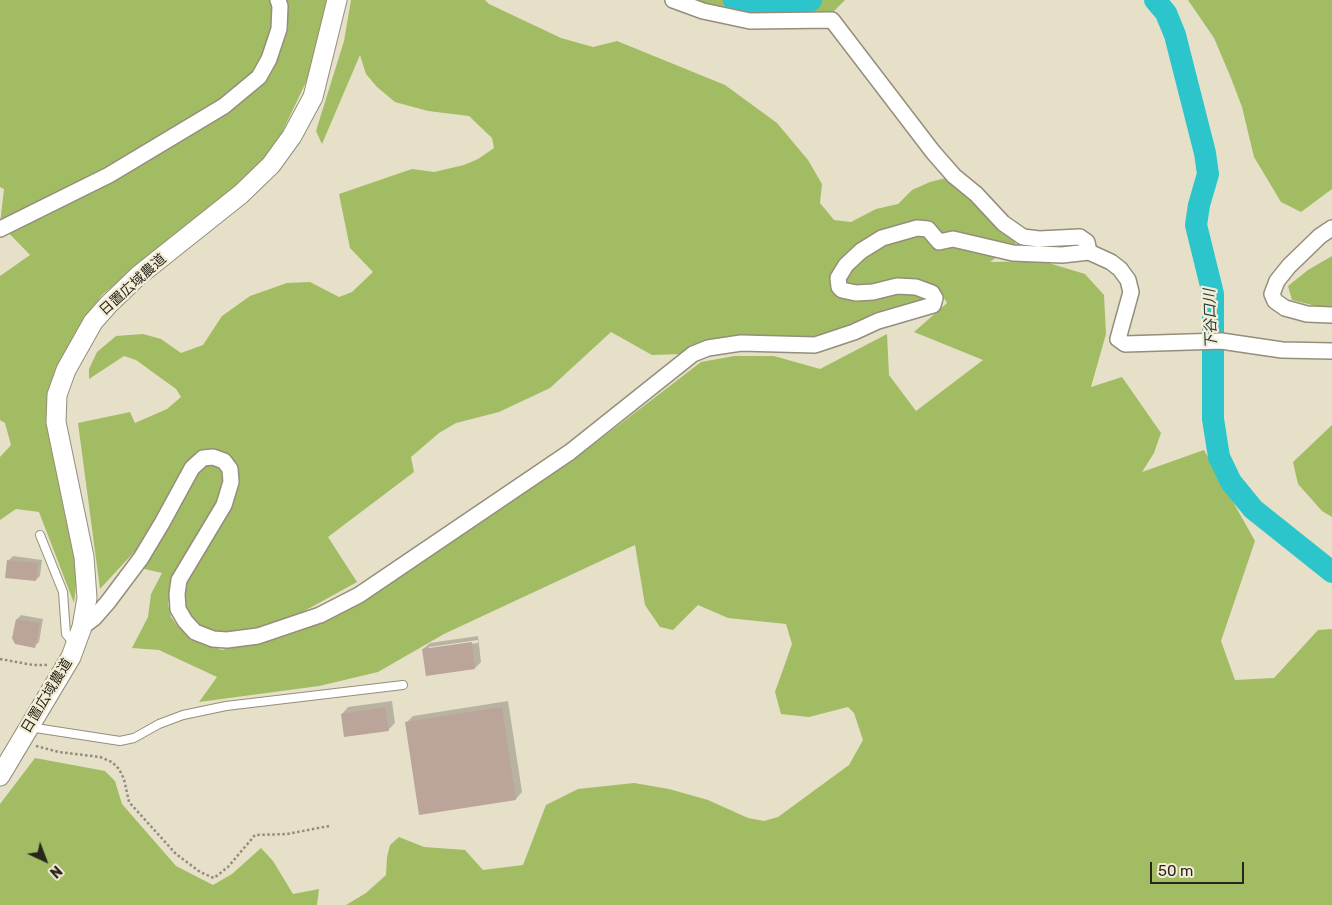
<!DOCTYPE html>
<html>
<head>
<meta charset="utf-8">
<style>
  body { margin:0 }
  #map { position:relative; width:1332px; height:905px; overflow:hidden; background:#e6e0c9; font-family:Rubik,sans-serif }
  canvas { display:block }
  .north { position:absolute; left:20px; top:835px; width:50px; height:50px; -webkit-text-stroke:4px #f4edd6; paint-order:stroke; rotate:137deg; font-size:14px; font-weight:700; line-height:20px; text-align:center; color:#27251c }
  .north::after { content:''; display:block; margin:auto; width:18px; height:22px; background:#27251c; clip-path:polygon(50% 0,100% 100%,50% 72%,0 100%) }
  .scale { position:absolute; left:1150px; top:862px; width:94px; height:22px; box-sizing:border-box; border:2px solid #27251c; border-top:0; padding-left:6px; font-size:15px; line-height:18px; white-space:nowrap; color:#27251c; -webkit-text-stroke:4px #f4edd6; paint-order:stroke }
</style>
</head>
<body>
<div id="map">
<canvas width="1332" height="905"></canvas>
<div class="north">N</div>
<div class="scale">50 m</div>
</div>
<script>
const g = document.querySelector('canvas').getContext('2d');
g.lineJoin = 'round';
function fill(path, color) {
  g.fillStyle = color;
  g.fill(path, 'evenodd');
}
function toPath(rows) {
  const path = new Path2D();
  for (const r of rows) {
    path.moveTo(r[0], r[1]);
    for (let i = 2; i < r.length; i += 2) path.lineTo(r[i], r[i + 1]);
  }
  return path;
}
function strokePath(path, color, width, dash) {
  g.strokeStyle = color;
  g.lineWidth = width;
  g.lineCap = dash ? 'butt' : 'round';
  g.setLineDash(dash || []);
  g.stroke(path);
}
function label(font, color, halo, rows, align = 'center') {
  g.font = font + ' Rubik,"Noto Sans JP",sans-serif';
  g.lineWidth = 4.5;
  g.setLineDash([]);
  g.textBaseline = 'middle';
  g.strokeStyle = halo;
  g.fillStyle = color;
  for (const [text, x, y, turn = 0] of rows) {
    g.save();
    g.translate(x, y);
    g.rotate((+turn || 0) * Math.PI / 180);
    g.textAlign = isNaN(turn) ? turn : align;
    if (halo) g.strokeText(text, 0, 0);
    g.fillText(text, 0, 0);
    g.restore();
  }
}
fill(toPath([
  [0,0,330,0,317,59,277,143,247,177,102,295,75,333,60,364,70,532,77,577,74,603,39,512,16,509,0,520,0,457,11,445,5,423,0,420,0,276,30,255,0,224,4,189,0,187],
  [351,0,485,0,489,4,561,38,593,47,617,41,725,85,777,123,808,160,822,184,820,203,834,220,851,222,876,209,898,204,912,190,930,182,946,178,976,203,1016,243,990,262,1042,261,1085,274,1104,295,1106,334,1091,387,1122,377,1161,433,1154,453,1142,472,1204,450,1255,541,1221,641,1235,680,1274,678,1318,630,1332,629,1332,905,346,905,366,893,386,875,387,857,390,845,399,837,424,847,465,850,483,870,523,865,546,805,578,789,634,783,669,789,708,800,748,818,764,821,778,817,849,765,863,740,854,713,848,707,809,717,781,714,775,692,792,644,786,624,728,618,698,605,673,630,660,627,645,605,635,545,444,634,378,672,319,686,199,702,217,677,159,650,132,648,148,617,151,594,162,573,140,568,193,474,204,464,216,464,224,473,218,504,172,582,168,604,171,617,177,625,194,639,222,650,312,626,363,602,572,461,701,362,734,356,774,356,820,369,887,334,889,375,916,411,983,360,914,332,947,303,937,287,927,304,818,350,771,336,734,337,683,354,652,355,611,332,550,388,499,412,456,423,439,433,411,457,414,472,328,537,357,582,279,625,227,635,207,632,193,622,185,610,183,581,237,486,238,470,231,457,215,450,179,478,135,551,100,589,78,423,130,412,135,423,167,409,181,397,176,389,136,360,124,356,89,379,89,369,97,352,116,336,143,334,161,339,181,353,203,345,222,316,250,296,287,283,310,282,339,297,352,292,373,272,350,248,339,194,412,169,434,172,464,165,478,159,494,148,492,138,469,116,428,111,395,102,377,87,366,74,360,55,322,144,316,131,344,41],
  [691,0,845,0,832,13,756,16],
  [1188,0,1332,0,1332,189,1301,212,1281,202,1254,157,1242,107,1231,78,1214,38],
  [1332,256,1332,310,1292,300,1288,286,1308,270],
  [1332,425,1332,517,1322,511,1298,484,1293,462],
  [35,758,105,771,115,781,122,804,176,866,213,885,232,874,261,848,273,861,293,894,319,889,317,905,0,905,0,804]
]), '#a2bc63');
fill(toPath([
  [13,556,42,560,40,576,36,580,9,560],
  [21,615,43,619,39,642,35,646,17,619],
  [478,636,481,662,475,668,423,649,430,643],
  [478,640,478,643,429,649,429,647],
  [392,701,395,723,388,730,342,714,348,707],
  [508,701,522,792,516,799,420,814,406,723,413,716]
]), '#0003');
strokePath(toPath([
  [734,0,774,8,811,0],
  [1155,0,1166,13,1175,35,1205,153,1208,174,1199,205,1196,225,1213,294,1213,419,1219,457,1231,482,1253,509,1332,572]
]), '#2cc5cb', 22);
fill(toPath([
  [7,560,38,563,36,581,5,578],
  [16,619,40,623,35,648,15,644,12,638],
  [472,642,475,669,426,676,422,649],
  [385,707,389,731,344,737,341,714],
  [502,707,516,800,419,815,405,722]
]), '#bba49a');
const service = toPath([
  [40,535,63,592,66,634,74,644],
  [29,727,120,741,134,738,159,724,183,715,226,706,403,685]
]);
const minor = toPath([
  [673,0,703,11,750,21,832,20,933,152,954,176,976,194,1003,223,1023,237,1039,239,1080,237,1087,242,1089,252],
  [1332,228,1320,236,1289,266,1277,281,1272,294,1275,301,1285,308,1307,314,1332,315],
  [0,229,109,175,224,106,259,77,269,59,279,29,280,6,278,0],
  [82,627,94,618,108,602,141,558,162,523,192,468,203,458,213,457,224,461,230,469,231,482,224,505,179,580,177,594,178,609,185,621,195,632,213,639,227,640,258,636,320,615,359,595,570,452,693,354,708,348,741,343,815,345,854,332,878,321,933,305,935,298,932,293,916,287,897,286,873,292,856,293,842,290,839,287,838,278,846,265,861,251,882,238,917,228,928,229,939,242,953,239,1013,253,1062,255,1089,252,1111,262,1120,269,1128,280,1131,292,1118,339,1125,344,1221,341,1282,350,1332,351]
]);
const tertiary = toPath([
  [0,776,71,657,82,627,87,598,84,557,56,422,57,395,66,370,93,322,108,305,138,276,241,194,271,165,292,136,313,97,337,0]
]);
strokePath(service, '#948e7a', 10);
strokePath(minor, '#948e7a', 18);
strokePath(tertiary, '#948e7a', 21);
strokePath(toPath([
  [0,659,33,665,47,665],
  [36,746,59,752,100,757,112,762,119,769,124,779,129,802,176,854,200,872,214,878,228,867,255,835,287,834,329,826]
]), '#908c7b', 2.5, [2.5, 2.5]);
strokePath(service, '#fff', 8);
strokePath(minor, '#fff', 15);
strokePath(tertiary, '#fff', 19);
label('14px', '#27251c', '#f4edd6', [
  ["日置広域農道",133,285,-42],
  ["日置広域農道",47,696,-59]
]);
label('italic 15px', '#253d3e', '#f4edd6', [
  ["下谷口川",1211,319,-92]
]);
</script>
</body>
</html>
